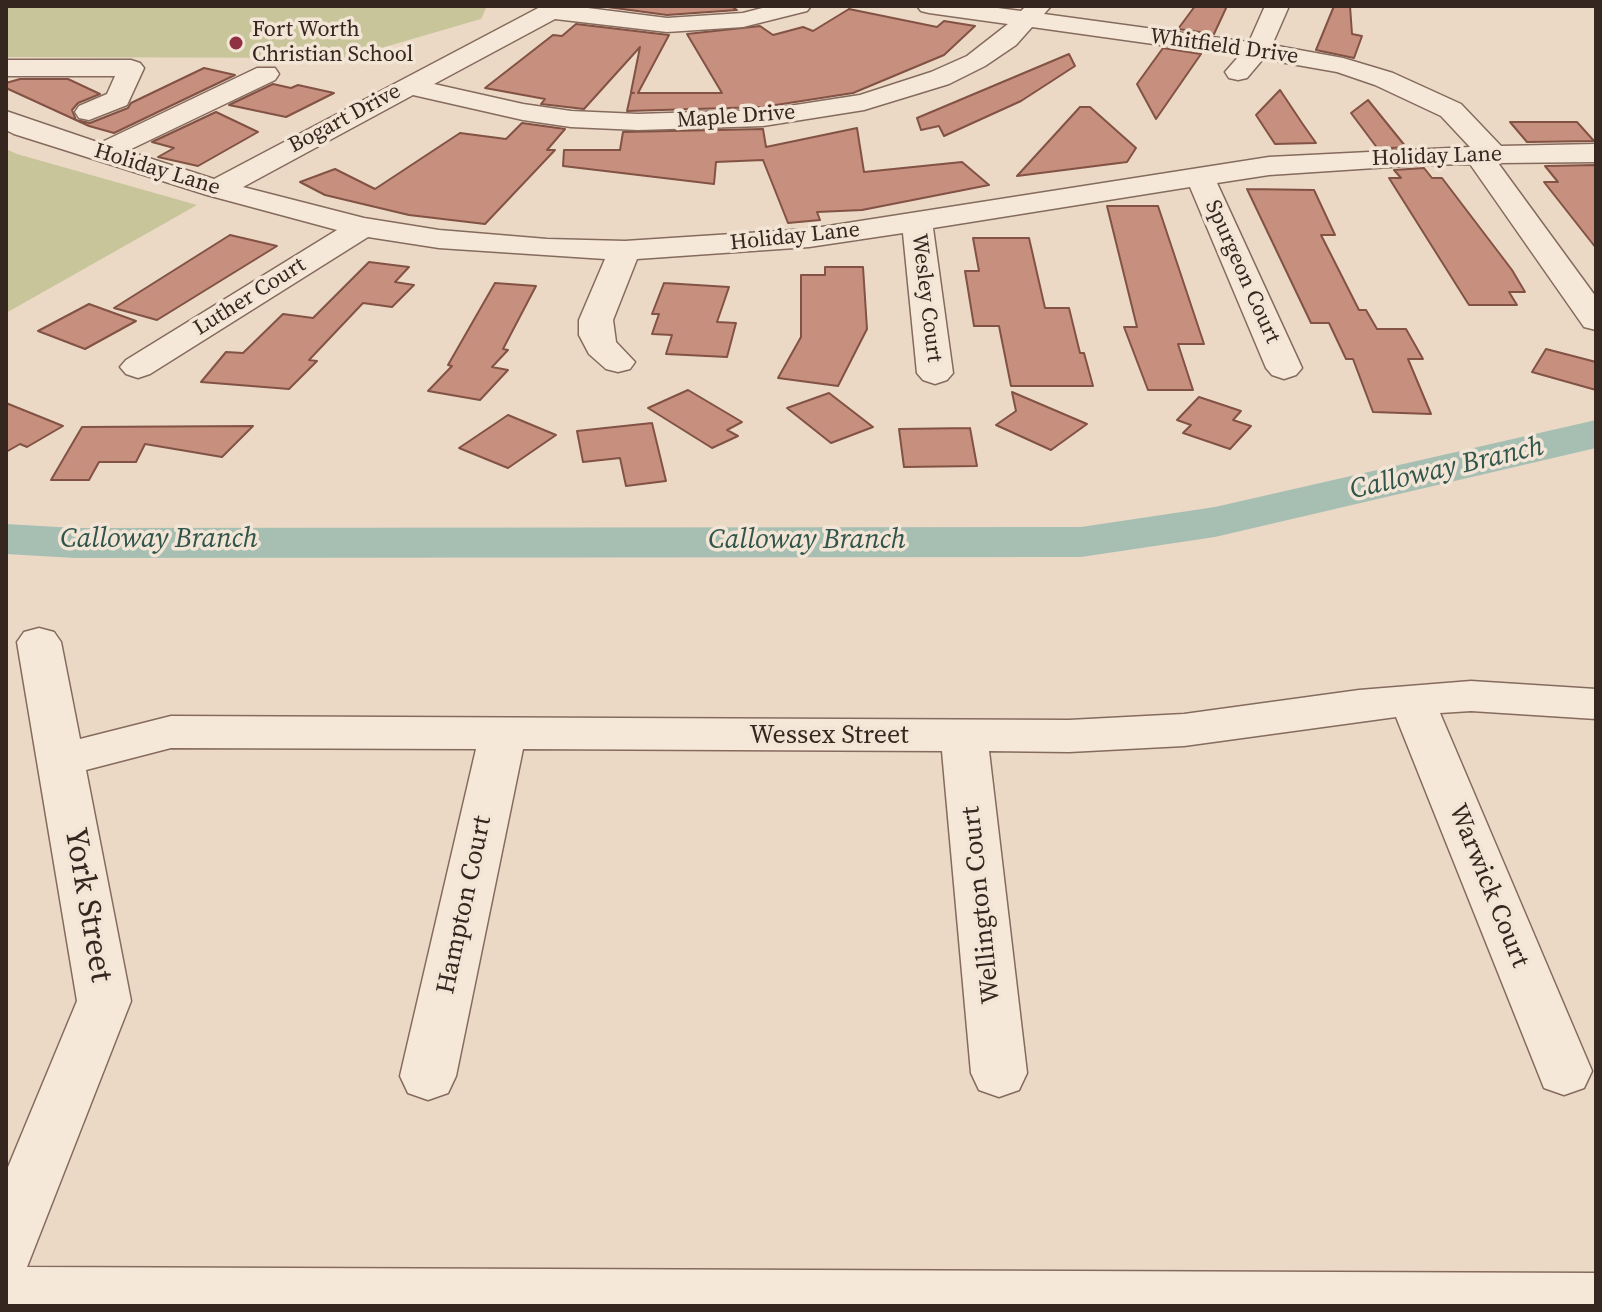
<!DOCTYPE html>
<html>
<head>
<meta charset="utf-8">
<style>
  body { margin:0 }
  #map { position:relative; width:1602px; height:1312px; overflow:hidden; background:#ebd9c6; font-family:"Source Serif 4",serif }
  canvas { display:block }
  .frame { position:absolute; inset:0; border:8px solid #362620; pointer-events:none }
</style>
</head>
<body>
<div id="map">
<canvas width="1602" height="1312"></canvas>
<div class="frame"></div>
</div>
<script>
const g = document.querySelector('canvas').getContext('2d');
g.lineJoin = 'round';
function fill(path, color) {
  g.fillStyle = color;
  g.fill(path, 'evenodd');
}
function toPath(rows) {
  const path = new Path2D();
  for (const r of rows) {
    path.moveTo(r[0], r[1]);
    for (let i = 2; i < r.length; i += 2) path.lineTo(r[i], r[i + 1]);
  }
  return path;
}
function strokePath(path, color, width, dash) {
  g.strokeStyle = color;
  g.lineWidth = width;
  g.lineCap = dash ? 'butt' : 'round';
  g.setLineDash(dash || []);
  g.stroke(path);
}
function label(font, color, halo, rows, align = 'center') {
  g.font = font + ' "Source Serif 4",serif';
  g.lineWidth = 7;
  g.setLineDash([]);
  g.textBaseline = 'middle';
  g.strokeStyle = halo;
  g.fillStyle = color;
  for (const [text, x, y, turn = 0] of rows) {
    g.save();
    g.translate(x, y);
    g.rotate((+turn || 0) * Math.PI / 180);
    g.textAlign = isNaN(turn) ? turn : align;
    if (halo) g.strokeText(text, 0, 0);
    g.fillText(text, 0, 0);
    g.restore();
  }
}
fill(toPath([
  [6,6,487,6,481,19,347,58,6,57],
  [6,149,17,154,197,205,6,313]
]), '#c8c59a');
fill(toPath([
  [1596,420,1596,448,1215,537,1081,557,75,558,6,554,6,524,75,528,1081,527,1215,507,1596,420]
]), '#a7bfb3');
const building = toPath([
  [600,6,731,6,737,10,667,15,600,6],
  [1195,6,1227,6,1214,34,1178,29,1195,6],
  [1334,6,1350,6,1352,34,1362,36,1354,58,1316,50,1334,6],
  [849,9,937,27,944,21,975,26,944,55,853,93,763,107,627,111,631,93,634,93,631,92,640,47,584,109,541,104,545,99,485,88,553,35,562,36,576,24,669,35,638,93,722,93,687,34,760,26,773,35,803,27,813,31,849,9],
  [1163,48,1201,54,1156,119,1137,84,1163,48],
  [1069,54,1075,66,1021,101,944,136,939,126,921,130,917,118,1069,54],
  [204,68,235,75,114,133,89,126,6,88,6,83,20,79,68,79,100,94,78,103,72,110,76,120,90,123,128,108,131,103,204,68],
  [273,84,291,88,298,85,334,93,286,117,229,105,273,84],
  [1280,90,1302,123,1316,143,1275,144,1256,115,1280,90],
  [1368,100,1406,147,1378,149,1351,113,1368,100],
  [1080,107,1090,107,1136,148,1127,162,1017,176,1080,107],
  [216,112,258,132,198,166,158,157,174,148,152,142,216,112],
  [1510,122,1577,122,1594,141,1527,142,1510,122],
  [522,123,565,129,547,150,555,150,485,224,409,215,325,195,300,182,335,169,375,189,460,133,506,139,522,123],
  [857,128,864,172,962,162,989,185,862,210,817,212,820,220,788,223,763,160,716,162,714,184,563,166,564,150,620,150,623,132,763,129,766,147,857,128],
  [1596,165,1596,248,1544,182,1558,182,1545,166,1596,165],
  [1424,168,1432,178,1442,178,1512,270,1525,292,1509,292,1517,305,1469,305,1389,178,1401,178,1394,170,1424,168],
  [1247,189,1314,190,1335,235,1321,235,1359,310,1366,310,1377,329,1406,329,1423,359,1408,359,1431,414,1373,412,1353,359,1346,359,1329,323,1311,323,1247,189],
  [1107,206,1158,206,1204,344,1178,344,1193,390,1148,390,1124,327,1137,327,1107,206],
  [230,235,277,246,157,320,114,308,230,235],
  [973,238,1029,238,1045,308,1069,308,1080,353,1084,353,1093,386,1011,386,999,326,974,326,965,271,979,271,973,238],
  [369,262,409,267,395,282,414,285,392,307,363,303,309,360,317,361,289,389,201,382,226,352,243,353,283,314,313,318,369,262],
  [825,267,863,267,867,329,838,386,778,378,801,337,801,275,825,275,825,267],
  [495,283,536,286,503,349,508,350,492,367,508,370,480,400,428,391,452,366,448,365,495,283],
  [664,283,729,287,717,322,736,323,727,357,666,354,672,335,652,334,659,314,652,314,664,283],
  [89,304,136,321,85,349,38,331,89,304],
  [1546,349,1596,362,1596,390,1532,372,1546,349],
  [688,390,742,422,727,430,738,436,712,448,648,408,688,390],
  [1012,392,1087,424,1051,450,996,425,1016,411,1012,392],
  [829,393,873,427,831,443,787,408,829,393],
  [1199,397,1241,411,1233,420,1251,426,1230,449,1183,433,1191,425,1177,420,1199,397],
  [6,403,63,426,27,447,20,444,6,452,6,403],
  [508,415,556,435,508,468,459,448,508,415],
  [652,423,666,481,626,486,620,458,583,462,577,431,652,423],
  [253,426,222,457,145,444,136,462,99,462,89,480,51,480,82,427,253,426],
  [970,428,977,466,904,467,899,429,970,428]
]);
fill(building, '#c68f7e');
strokePath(building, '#825244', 2);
const minor = toPath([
  [542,6,572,6,667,18,743,13,770,6,811,6,807,11,743,27,667,32,555,19,434,84,523,104,571,111,638,114,763,110,860,95,931,72,967,56,1008,24,929,13,921,11,917,6,982,6,1021,11,1026,6,1051,6,1044,14,1249,42,1265,6,1289,6,1272,45,1343,58,1393,73,1461,104,1501,146,1596,144,1596,162,1498,163,1596,297,1596,330,1584,327,1470,164,1420,165,1269,175,1217,183,1302,368,1296,375,1284,379,1272,375,1266,368,1190,187,933,228,953,373,947,380,935,384,923,380,917,373,903,233,809,247,637,259,613,320,616,342,635,362,630,369,618,372,606,369,589,354,579,335,579,320,605,259,439,248,368,237,150,374,138,378,126,374,120,367,126,360,337,230,207,195,14,134,6,130,6,111,100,143,257,68,275,68,279,74,275,80,127,151,214,179,542,6],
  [1032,27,1239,56,1225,72,1229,78,1238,80,1247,78,1263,59,1337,72,1375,85,1441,116,1470,147,1269,157,809,229,625,241,547,239,439,230,364,218,243,187,413,95,523,120,571,127,638,130,763,126,864,110,949,84,985,66,1016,45,1032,27],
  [6,60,131,60,140,63,144,68,127,105,89,120,79,118,75,112,79,106,107,94,115,76,6,76,6,60],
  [39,628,54,632,61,642,80,739,171,716,1069,720,1184,714,1359,690,1471,681,1596,689,1596,719,1471,711,1440,713,1592,1071,1584,1088,1564,1095,1544,1088,1396,717,1184,746,1069,752,989,751,1027,1073,1019,1090,999,1097,979,1090,971,1073,942,751,523,749,456,1076,448,1093,428,1100,408,1093,400,1076,476,749,171,748,86,770,131,1001,27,1267,1596,1273,1596,1306,6,1306,6,1172,77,1001,17,642,24,632,39,628]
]);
strokePath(minor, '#856b5d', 3);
fill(minor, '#f6e8d8');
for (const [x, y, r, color] of [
  [236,43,8,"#8f3143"]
]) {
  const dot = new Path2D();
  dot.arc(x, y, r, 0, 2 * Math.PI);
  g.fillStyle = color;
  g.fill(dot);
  strokePath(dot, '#f3e5d5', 3);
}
label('22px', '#362620', '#f3e5d5', [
  ["Fort Worth",252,30],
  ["Christian School",252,55]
], 'left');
label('22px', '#362620', '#f3e5d5', [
  ["Whitfield Drive",1224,47,8],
  ["Maple Drive",736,117,-4],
  ["Bogart Drive",345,119,-28],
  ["Holiday Lane",1437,157,-2],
  ["Holiday Lane",157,170,17],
  ["Holiday Lane",795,237,-6],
  ["Spurgeon Court",1242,272,66],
  ["Luther Court",250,297,-32],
  ["Wesley Court",926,298,83]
]);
label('26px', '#362620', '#f3e5d5', [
  ["Wessex Street",829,736],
  ["Warwick Court",1488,886,68],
  ["Hampton Court",465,905,-78],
  ["Wellington Court",982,905,-96]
]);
label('italic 28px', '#30554c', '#f3e5d5', [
  ["Calloway Branch",1447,469,-13],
  ["Calloway Branch",159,540],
  ["Calloway Branch",807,541]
]);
label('32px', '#362620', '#f3e5d5', [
  ["York Street",87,905,80]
]);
</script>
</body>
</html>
